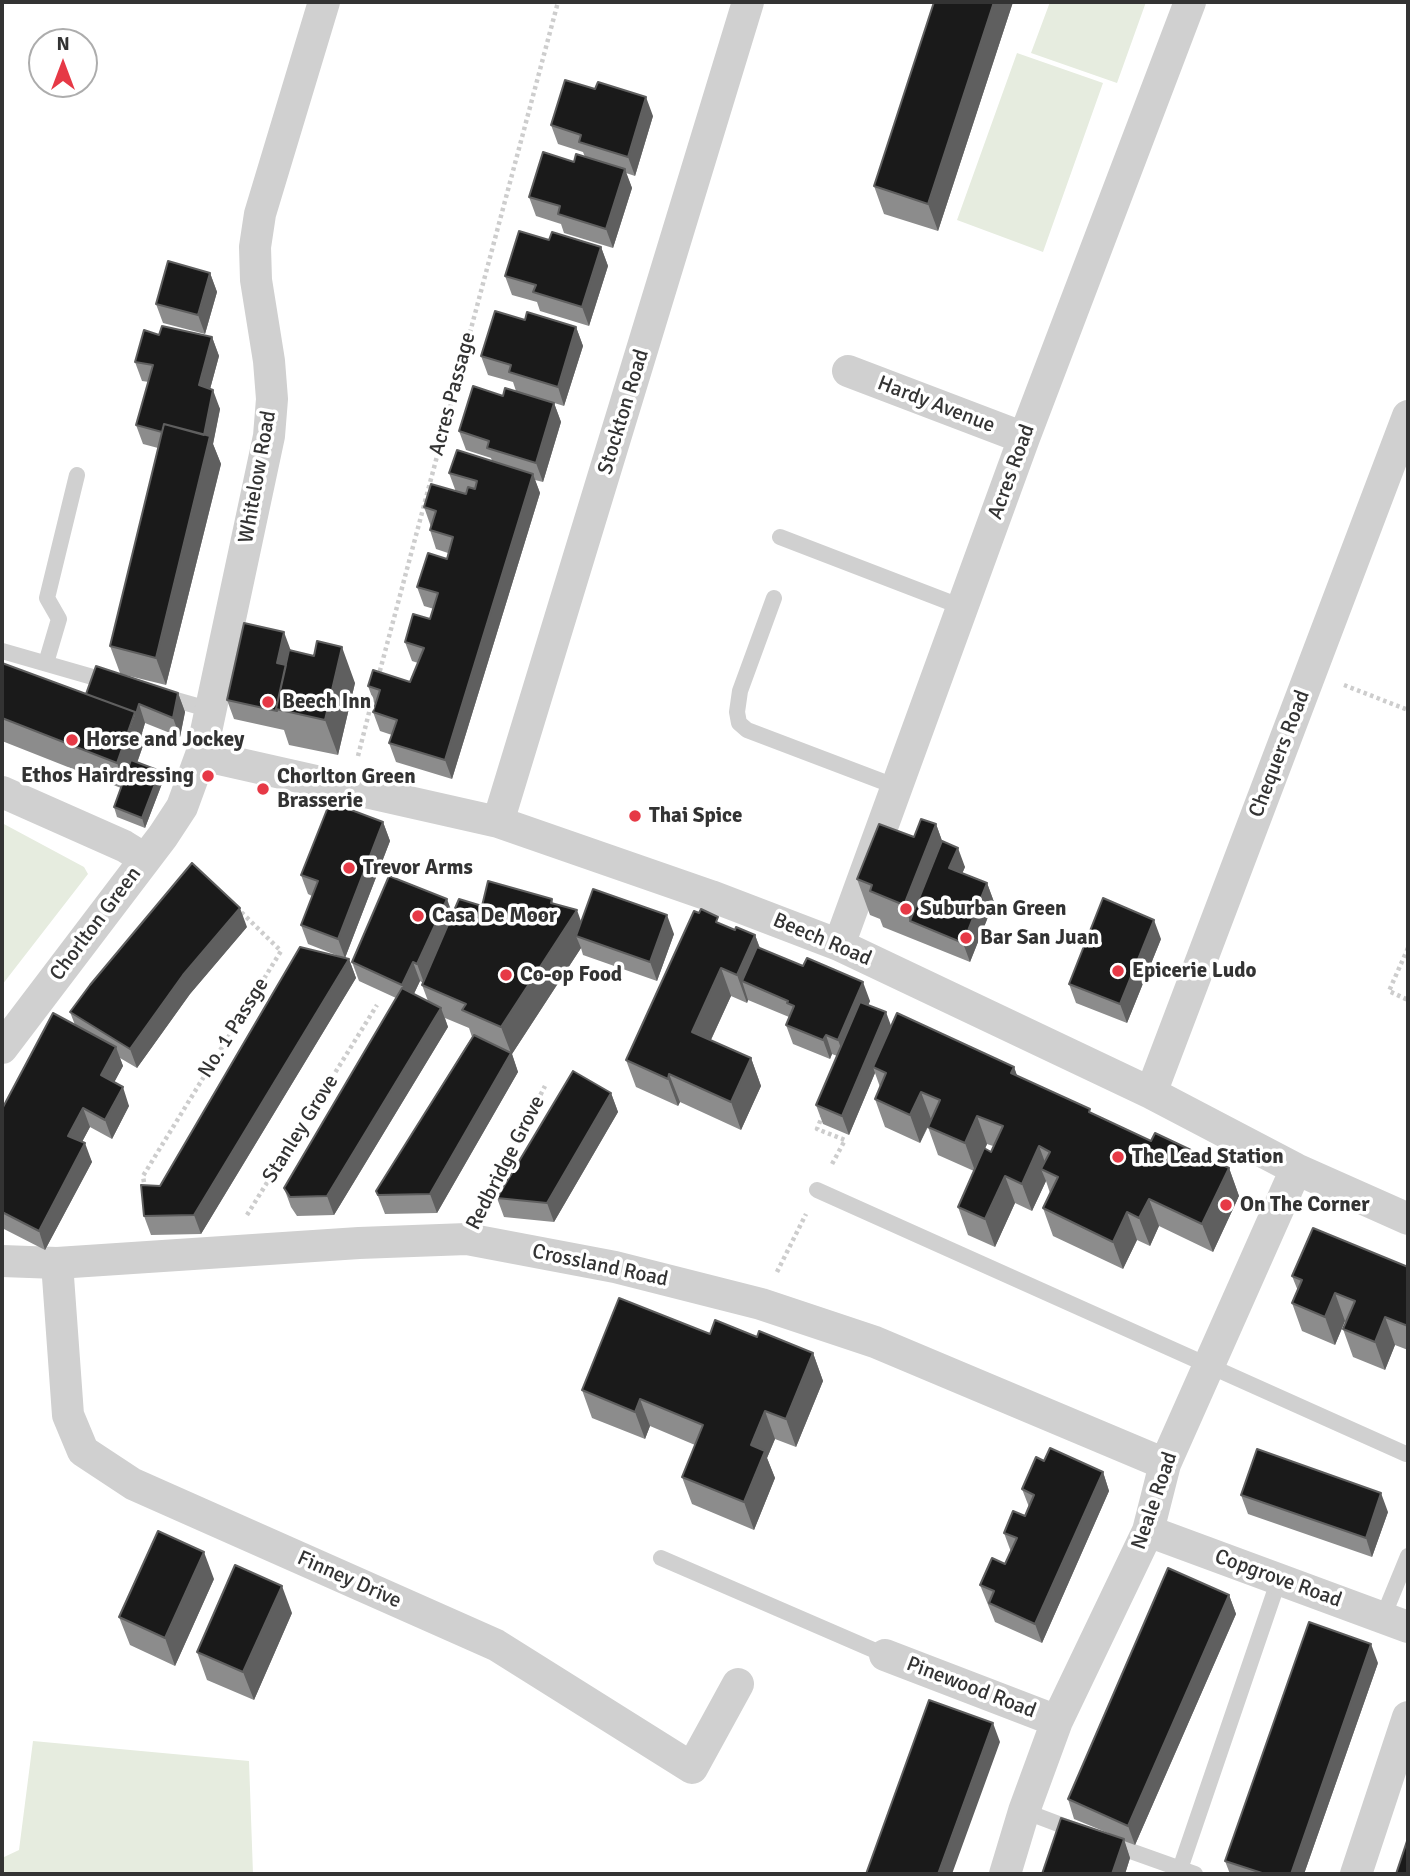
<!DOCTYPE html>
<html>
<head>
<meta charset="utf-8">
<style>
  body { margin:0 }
  #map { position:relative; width:1410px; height:1876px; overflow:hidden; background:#fff; font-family:Signika,sans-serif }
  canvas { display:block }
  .frame { position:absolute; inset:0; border:4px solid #333; pointer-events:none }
  .north { position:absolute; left:28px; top:28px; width:70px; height:70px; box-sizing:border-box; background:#fff; border:2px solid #adadad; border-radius:50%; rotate:0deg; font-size:19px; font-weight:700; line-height:28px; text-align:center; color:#333 }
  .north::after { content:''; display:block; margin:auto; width:24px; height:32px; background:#e63946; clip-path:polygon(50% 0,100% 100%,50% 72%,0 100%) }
</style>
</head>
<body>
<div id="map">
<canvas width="1410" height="1876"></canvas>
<div class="frame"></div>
<div class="north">N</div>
</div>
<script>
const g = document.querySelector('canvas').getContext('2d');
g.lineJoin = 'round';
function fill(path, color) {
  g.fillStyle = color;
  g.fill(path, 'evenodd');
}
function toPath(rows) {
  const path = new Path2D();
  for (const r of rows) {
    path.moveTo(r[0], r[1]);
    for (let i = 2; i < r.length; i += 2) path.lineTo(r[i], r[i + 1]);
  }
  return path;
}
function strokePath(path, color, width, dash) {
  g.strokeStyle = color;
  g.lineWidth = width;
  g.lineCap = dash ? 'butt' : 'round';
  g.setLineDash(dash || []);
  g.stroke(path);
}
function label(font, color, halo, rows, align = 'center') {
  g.font = font + ' Signika,sans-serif';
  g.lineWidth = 7;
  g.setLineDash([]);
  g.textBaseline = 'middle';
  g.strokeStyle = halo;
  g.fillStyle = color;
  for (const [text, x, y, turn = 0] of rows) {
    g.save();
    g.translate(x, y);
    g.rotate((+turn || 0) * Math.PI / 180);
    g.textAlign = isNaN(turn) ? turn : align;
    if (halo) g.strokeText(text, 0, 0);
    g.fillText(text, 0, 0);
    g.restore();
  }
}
fill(toPath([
  [1050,2,1146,2,1117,83,1031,53],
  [1017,53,1103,83,1043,252,957,220],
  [2,823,84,867,88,874,2,985],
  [33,1741,249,1761,253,1874,2,1874,2,1858,19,1850]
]), '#e6ecdf');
strokePath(toPath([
  [378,678,558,2],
  [1344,685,1408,710],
  [358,756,374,693],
  [1408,948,1389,991,1408,1000],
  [823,1114,817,1129,845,1140,831,1166],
  [145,1189,143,1176,281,951,237,908],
  [483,1207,545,1086],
  [247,1215,377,1005],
  [777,1272,806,1214]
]), '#cdcdcd', 4.5, [3.5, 3.5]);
strokePath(toPath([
  [780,537,962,607],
  [774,598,740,691,737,712,739,723,747,730,897,787],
  [2,651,110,682],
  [46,663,59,619,47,598,77,475],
  [162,696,211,710],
  [817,1190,1406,1454],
  [661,1558,885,1655],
  [1383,1617,1408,1556],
  [1024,1811,1077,1831],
  [1108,1843,1195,1874],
  [1180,1869,1279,1579]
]), '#d0d0d0', 16);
strokePath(toPath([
  [848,371,1024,438],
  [201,755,498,822,711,896,839,945,1151,1093,1296,1169,1408,1219],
  [2,792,124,846,145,859],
  [498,822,748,2],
  [839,945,1024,438,1190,2],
  [2,1048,163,836,182,807,201,755,269,436,272,399,269,361,256,280,255,247,260,214,324,2],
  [1151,1093,1408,416],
  [2,1261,57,1263,359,1243,467,1239,615,1267,761,1304,875,1342,1165,1464],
  [57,1263,68,1415,83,1451,133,1484,496,1645,692,1768,738,1684],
  [1148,1531,1408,1627],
  [885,1655,1057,1721],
  [1005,1874,1024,1811,1057,1721,1148,1531,1165,1464,1296,1169],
  [1356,1874,1408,1717]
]), '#d0d0d0', 32);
fill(toPath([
  [934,2,1013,2,938,231,884,214,874,186],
  [653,116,635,176,626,173,632,188,613,248,564,233,561,224,536,216,529,197,574,162,585,157,583,152,558,144,551,125],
  [549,240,601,247,608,266,589,326,540,311,537,302,512,295,505,276],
  [210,273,217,292,205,334,163,323,156,304],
  [525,320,576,327,583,346,564,406,516,391,513,382,488,375,481,356],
  [159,335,212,337,219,356,210,389,220,409,213,444,221,464,166,685,125,675,178,693,185,712,180,737,145,723,142,733,145,740,137,763,160,771,163,781,145,828,117,817,114,807,121,788,2,741,2,663,86,694,120,673,110,646,158,448,143,444,136,425,149,382,142,381,135,362],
  [503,396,554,403,561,422,543,482,535,480,540,493,452,779,396,762,389,743,392,735,380,731,373,712,375,705,368,686,410,682,418,663,412,661,405,642,430,619,434,609,424,606,417,587,447,559,448,553,436,549,430,530,431,527,424,507,456,492,449,473,492,461,491,458,466,450,459,431],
  [291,650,314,656,355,683,338,755,289,745,284,730,234,719,227,700],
  [383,822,390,841,345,958,349,959,356,978,201,1234,151,1235,144,1216,160,1186,341,957,308,944,301,925,312,896,308,894,301,875],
  [936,824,942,841,965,867,962,874,987,883,994,902,970,962,883,927,880,919,870,915,857,879,914,837],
  [552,899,553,903,581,921,674,934,657,981,583,955,581,948,512,1054,518,1072,437,1213,385,1214,376,1191,472,1037,469,1028,445,1018,448,1027,334,1215,297,1216,291,1207,284,1188,396,998,359,981,352,962,452,915,482,906],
  [420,981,423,983,422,985,428,1001,414,994],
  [721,924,735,930,755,935,760,948,870,1001,868,1005,891,1027,1014,1067,1017,1076,1092,1113,1151,1141,1229,1168,1239,1196,1213,1252,1159,1226,1150,1246,1137,1240,1123,1269,1053,1236,1043,1208,1050,1193,1046,1181,1032,1211,1015,1203,995,1247,968,1235,958,1207,974,1171,938,1155,928,1127,932,1119,920,1143,885,1127,875,1099,880,1087,875,1073,849,1135,823,1124,816,1105,837,1056,832,1054,830,1059,793,1044,786,1025,789,1017,748,1000,747,1003,731,996,711,1040,751,1058,761,1086,741,1130,680,1102,678,1106,636,1087,626,1060],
  [987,1144,993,1146,991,1152,985,1149],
  [247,927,190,994,137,1068,120,1058,123,1066,114,1082,129,1106,112,1139,90,1127,82,1142,92,1162,45,1250,2,1228,2,1109,75,1025,70,1012],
  [1161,939,1127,1023,1076,1003,1069,984],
  [611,1093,618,1112,554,1222,504,1217,497,1198],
  [1408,1267,1408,1350,1395,1345,1385,1370,1353,1357,1343,1329,1346,1321,1345,1321,1335,1345,1302,1331,1292,1303,1298,1291,1292,1276],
  [710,1334,757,1337,813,1353,823,1381,796,1447,775,1439,767,1458,775,1478,754,1530,692,1504,682,1477,695,1445,650,1426,645,1439,592,1418,582,1390],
  [1044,1461,1103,1472,1109,1491,1042,1643,995,1622,980,1585,1005,1564,1011,1552,1004,1533,1025,1516,1029,1507,1022,1489],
  [1241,1495,1388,1512,1372,1557,1248,1514],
  [214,1579,175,1666,130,1645,119,1617],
  [1229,1595,1236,1614,1135,1845,1124,1841,1130,1858,1125,1874,1042,1874,1108,1833,1074,1819,1068,1799],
  [292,1613,254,1700,207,1680,197,1652],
  [1378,1663,1304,1874,1230,1874,1225,1861]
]), '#8c8c8c');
fill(toPath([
  [994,2,1013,2,938,231,928,204],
  [646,97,653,116,635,176,628,157],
  [625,169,632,188,613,248,606,229],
  [601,247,608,266,589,326,582,307],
  [210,273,217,292,205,334,198,315],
  [576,327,583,346,564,406,558,387],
  [212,337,219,356,206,404,199,385],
  [213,390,220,409,213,444,221,464,166,685,156,658],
  [554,403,561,422,543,482,536,463],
  [533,474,540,493,452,779,445,760],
  [284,632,291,651,284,682,277,663],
  [342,647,355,683,338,755,325,720],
  [178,693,185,712,180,737,173,718],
  [139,704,145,723,142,733,145,740,127,791,117,763],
  [160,771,163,781,145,828,142,818],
  [383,822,390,841,345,958,338,939],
  [936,824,949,860,910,921,904,905],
  [958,848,965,867,956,887,949,868],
  [987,883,994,902,970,962,963,943],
  [447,899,454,918,424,983,417,964],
  [240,908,247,927,190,994,137,1068,130,1049,183,975],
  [577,910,587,938,576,936,581,948,512,1054,518,1072,437,1213,430,1194,511,1053,501,1027],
  [667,915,674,934,657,981,650,962],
  [1154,920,1161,939,1127,1023,1120,1004],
  [755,935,765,963,742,981,748,1000,747,1003,737,975],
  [349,959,356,978,201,1234,194,1215],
  [413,962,420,981,409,1004,402,985],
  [721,968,731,996,702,1059,692,1032],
  [863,982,870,1001,845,1059,838,1040],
  [441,1008,448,1027,334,1215,327,1196],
  [886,1012,893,1031,873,1067,875,1073,849,1135,842,1116],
  [826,1035,832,1054,830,1059,823,1040],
  [116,1047,123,1066,108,1094,101,1075],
  [751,1058,761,1086,741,1130,731,1102],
  [1014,1067,1024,1095,1011,1073],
  [669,1074,680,1102,678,1106,668,1079],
  [123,1087,129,1106,112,1139,105,1120],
  [921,1092,931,1119,920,1143,910,1115],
  [611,1093,618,1112,554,1222,547,1203],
  [83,1108,90,1127,75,1155,68,1136],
  [977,1116,987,1144,975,1171,965,1143],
  [85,1143,92,1162,45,1250,39,1231],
  [1039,1146,1049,1173,1041,1169,1046,1181,1032,1211,1022,1184],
  [1229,1168,1239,1196,1213,1252,1202,1224],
  [1005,1176,1015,1203,995,1247,985,1219],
  [1149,1199,1159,1226,1150,1246,1139,1218],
  [1127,1212,1137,1240,1123,1269,1113,1242],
  [1335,1293,1345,1321,1335,1345,1325,1317],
  [1385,1317,1395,1345,1385,1370,1375,1342],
  [813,1353,823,1381,796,1447,786,1419],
  [640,1399,650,1426,645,1439,635,1412],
  [765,1411,775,1439,767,1458,775,1478,754,1530,744,1502,751,1445],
  [1103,1472,1109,1491,1042,1643,1035,1624],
  [1381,1493,1388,1512,1372,1557,1366,1538],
  [204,1552,214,1579,175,1666,165,1638],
  [282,1586,292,1613,254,1700,243,1672],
  [1229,1595,1236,1614,1135,1845,1128,1826],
  [1371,1644,1378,1663,1304,1874,1291,1874],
  [993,1723,1000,1742,952,1874,938,1874],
  [1124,1839,1130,1858,1125,1874,1112,1874]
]), '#5f5f5f');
const building = toPath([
  [934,2,994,2,928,204,874,186,934,2],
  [565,80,595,89,598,82,646,97,628,157,579,142,581,135,551,125,565,80],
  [543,152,574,162,576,154,625,169,606,229,558,214,560,206,529,197,543,152],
  [519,231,549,240,552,232,601,247,582,307,533,292,536,285,505,276,519,231],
  [168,261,210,273,198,315,156,304,168,261],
  [495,311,525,320,527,312,576,327,558,387,509,372,511,365,481,356,495,311],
  [162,326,212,337,199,385,213,390,204,435,164,424,162,432,136,425,153,365,135,362,144,330,159,335,162,326],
  [473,386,503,396,505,388,554,403,536,463,487,448,489,441,459,431,473,386],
  [164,424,210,436,156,658,110,646,164,424],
  [457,450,533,474,445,760,389,743,397,720,373,712,380,690,368,686,373,670,410,682,424,648,405,642,413,614,430,619,438,593,417,587,428,553,447,559,453,537,430,530,436,511,424,507,431,484,466,494,468,487,475,489,477,481,449,473,457,450],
  [244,623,284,632,277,663,286,665,276,709,277,711,227,700,244,623],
  [317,641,342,647,325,720,276,709,289,650,314,656,317,641],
  [2,663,135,712,117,763,2,718,2,663],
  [96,666,178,693,173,718,139,704,136,714,135,712,86,694,96,666],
  [131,760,160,771,142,818,114,807,131,760],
  [330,802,383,822,338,939,301,925,318,881,301,875,330,802],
  [921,819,936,824,904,905,870,891,872,885,857,879,879,824,914,837,921,819],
  [942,841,958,848,949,868,987,883,963,943,910,921,942,841],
  [192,863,240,908,183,975,130,1049,70,1012,90,985,192,863],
  [389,876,447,899,417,964,413,962,402,985,352,962,389,876],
  [488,881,552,899,551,903,577,910,501,1027,462,1010,466,1004,422,985,459,899,482,906,488,881],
  [593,889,667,915,650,962,576,936,593,889],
  [1103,898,1154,920,1120,1004,1069,984,1103,898],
  [701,909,718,917,716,922,735,930,736,927,755,935,737,975,721,968,692,1032,751,1058,731,1102,669,1074,668,1079,626,1060,694,911,699,913,701,909],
  [300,947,349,959,194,1215,144,1216,141,1185,160,1186,300,947],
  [757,947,803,966,807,958,863,982,838,1040,826,1035,823,1040,786,1025,794,1006,787,1003,788,1001,742,981,757,947],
  [402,988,441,1008,327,1196,290,1197,284,1188,402,988],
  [860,1002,886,1012,842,1116,816,1105,860,1002],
  [53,1013,116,1047,101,1075,123,1087,105,1120,83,1108,68,1136,85,1143,39,1231,2,1212,2,1109,53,1013],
  [897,1013,1014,1067,1011,1073,1090,1109,1089,1112,1151,1141,1155,1133,1229,1168,1202,1224,1149,1199,1139,1218,1127,1212,1113,1242,1043,1208,1058,1177,1041,1169,1050,1152,1039,1146,1022,1184,1005,1176,985,1219,958,1207,984,1148,991,1152,1003,1126,977,1116,965,1143,928,1127,940,1100,921,1092,910,1115,875,1099,886,1073,873,1067,897,1013],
  [474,1035,511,1053,430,1194,378,1195,376,1191,474,1035],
  [573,1071,611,1093,547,1203,497,1198,573,1071],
  [1313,1228,1408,1267,1408,1326,1385,1317,1375,1342,1343,1329,1355,1301,1335,1293,1325,1317,1292,1303,1302,1280,1292,1276,1313,1228],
  [619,1298,710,1334,715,1320,757,1337,759,1331,813,1353,786,1419,765,1411,751,1445,765,1451,744,1502,682,1477,703,1425,640,1399,635,1412,582,1390,619,1298],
  [1050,1448,1103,1472,1035,1624,989,1603,994,1591,980,1585,992,1558,1005,1564,1017,1538,1004,1533,1013,1511,1025,1516,1034,1495,1022,1489,1036,1457,1044,1461,1050,1448],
  [1257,1449,1381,1493,1366,1538,1241,1495,1257,1449],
  [158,1531,204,1552,165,1638,119,1617,158,1531],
  [235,1565,282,1586,243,1672,197,1652,235,1565],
  [1168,1568,1229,1595,1128,1826,1068,1799,1168,1568],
  [1309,1622,1371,1644,1291,1874,1265,1874,1225,1861,1309,1622],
  [929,1700,993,1723,938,1874,866,1874,929,1700],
  [1061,1818,1124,1839,1112,1874,1042,1874,1061,1818],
  [1408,1838,1408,1874,1396,1874,1408,1838]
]);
fill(building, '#1a1a1a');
strokePath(building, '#5f5f5f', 2);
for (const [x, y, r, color] of [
  [268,702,7,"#e63946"],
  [72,740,7,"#e63946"],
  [208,776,7,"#e63946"],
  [263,789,7,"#e63946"],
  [635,816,7,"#e63946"],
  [349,868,7,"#e63946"],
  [906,909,7,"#e63946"],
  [418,916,7,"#e63946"],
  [966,938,7,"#e63946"],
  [1118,971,7,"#e63946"],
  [506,975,7,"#e63946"],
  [1118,1157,7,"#e63946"],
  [1226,1205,7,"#e63946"]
]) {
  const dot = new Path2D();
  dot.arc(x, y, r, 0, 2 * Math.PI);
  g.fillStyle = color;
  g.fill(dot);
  strokePath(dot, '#fff', 2.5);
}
label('21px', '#333', '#fff', [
  ["Acres Passage",453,394,-75],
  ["Hardy Avenue",936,405,21],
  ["Stockton Road",624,412,-73],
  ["Acres Road",1012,472,-70],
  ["Whitelow Road",258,477,-80],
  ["Chequers Road",1280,754,-69],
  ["Chorlton Green",96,924,-53],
  ["Beech Road",822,940,23],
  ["No. 1 Passge",234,1028,-58],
  ["Stanley Grove",301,1129,-58],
  ["Redbridge Grove",506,1163,-63],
  ["Crossland Road",600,1266,12],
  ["Neale Road",1155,1501,-71],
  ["Copgrove Road",1278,1579,20],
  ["Finney Drive",349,1580,24],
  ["Pinewood Road",971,1688,21]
]);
label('bold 21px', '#333', '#fff', [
  ["Beech Inn",282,702],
  ["Horse and Jockey",86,740],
  ["Ethos Hairdressing",194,776,"right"],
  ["Chorlton Green",277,777],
  ["Brasserie",277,801],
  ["Thai Spice",649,816],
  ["Trevor Arms",363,868],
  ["Suburban Green",920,909],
  ["Casa De Moor",432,916],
  ["Bar San Juan",980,938],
  ["Epicerie Ludo",1132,971],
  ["Co-op Food",520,975],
  ["The Lead Station",1132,1157],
  ["On The Corner",1240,1205]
], 'left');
</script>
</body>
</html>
